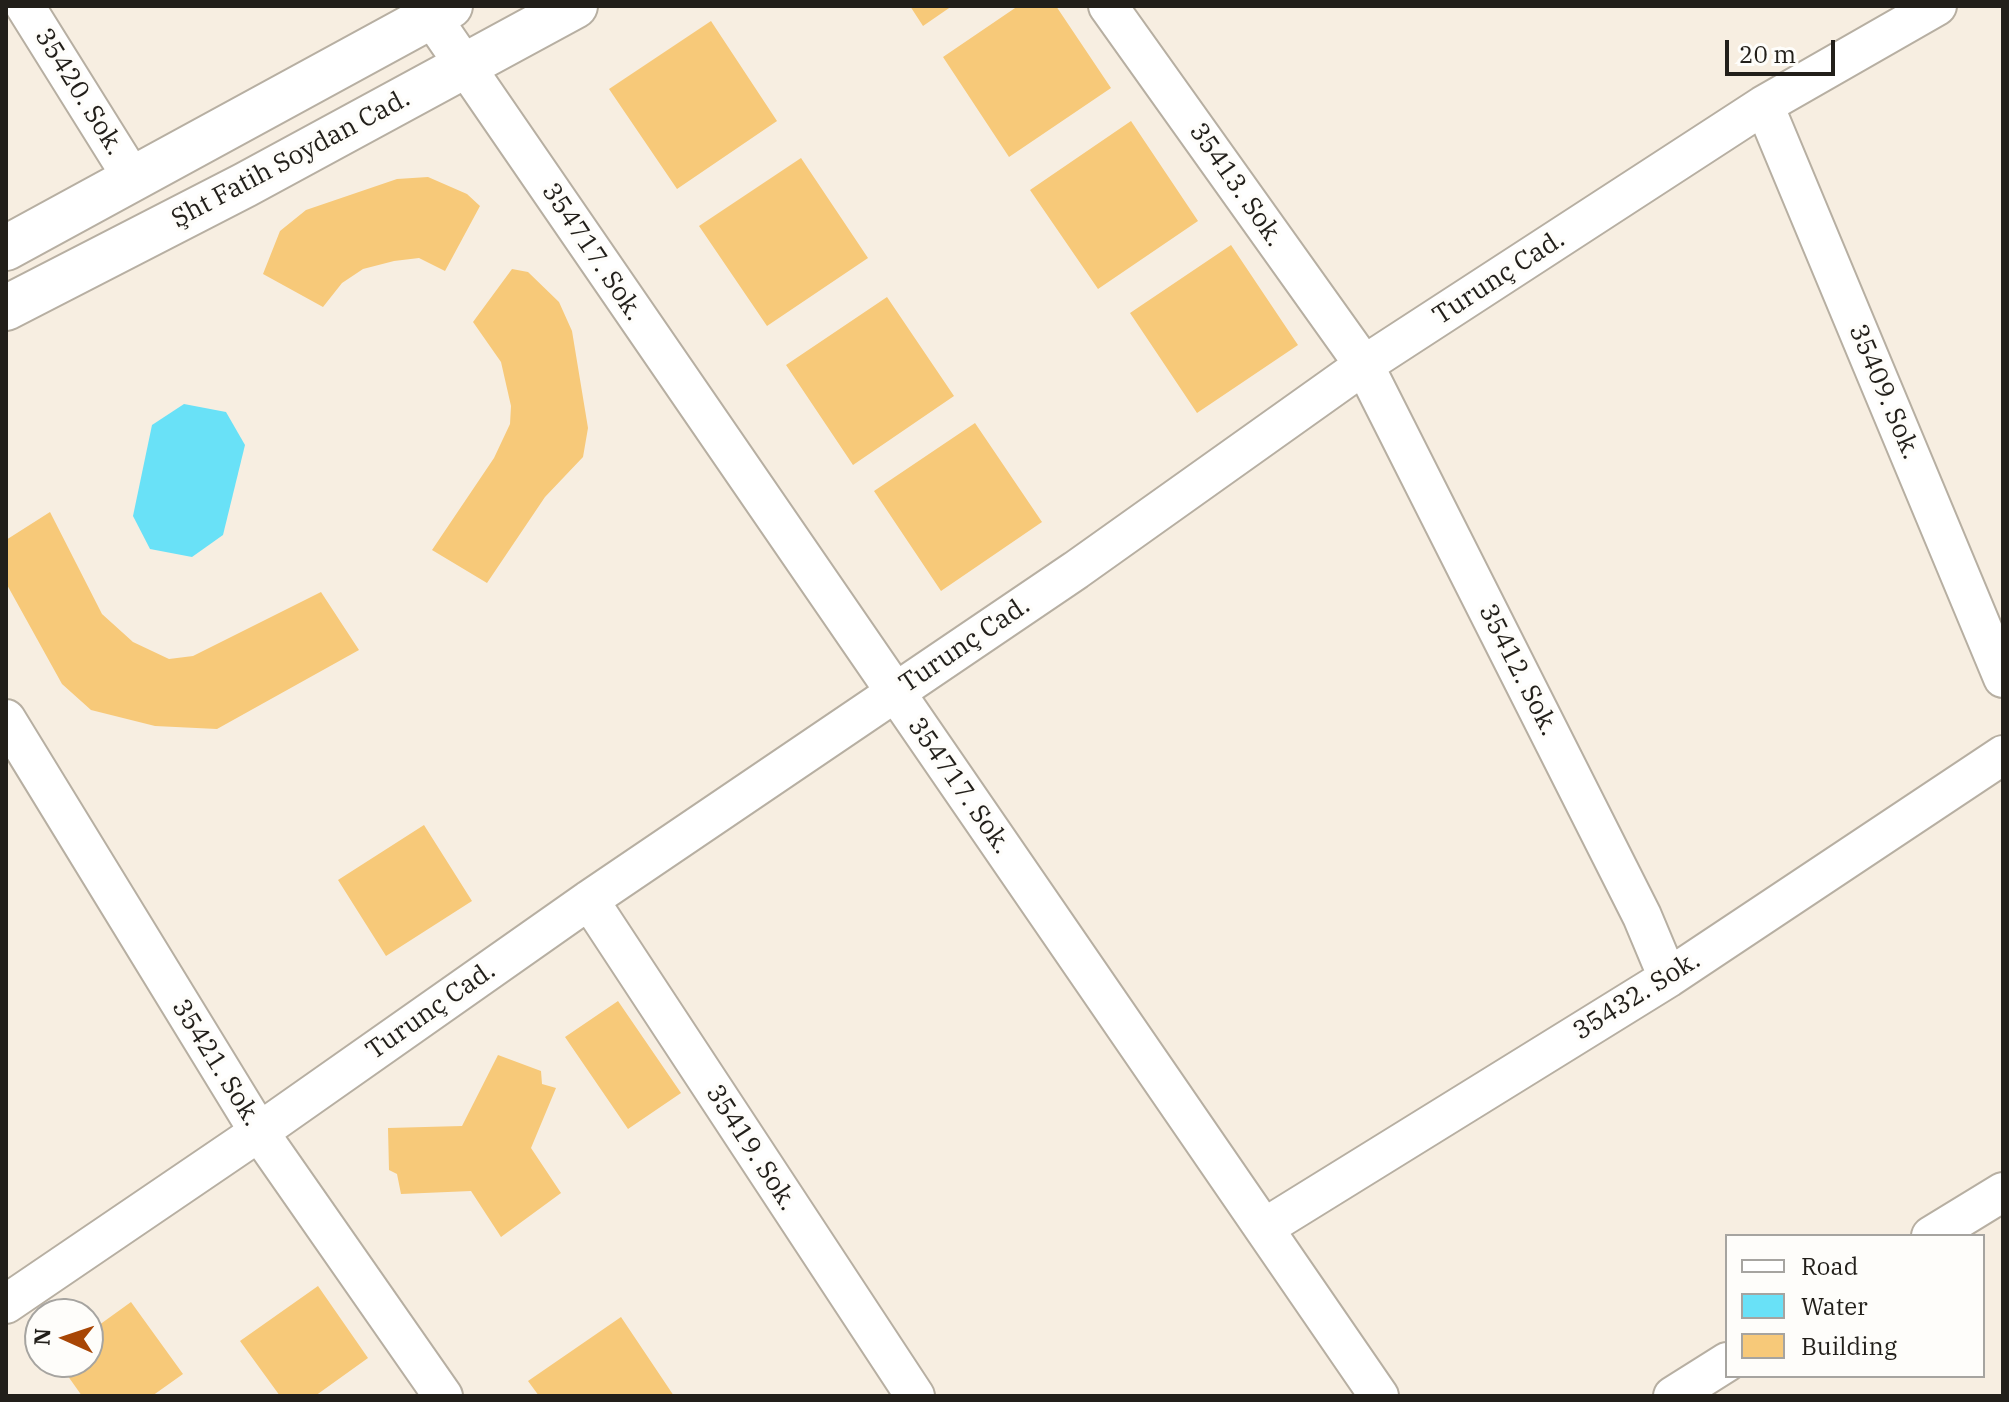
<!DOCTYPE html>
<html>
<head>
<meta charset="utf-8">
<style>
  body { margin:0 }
  #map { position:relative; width:2009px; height:1402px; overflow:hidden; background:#f7eee1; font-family:"IBM Plex Serif",serif }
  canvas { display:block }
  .frame { position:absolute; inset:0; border:8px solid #221f1a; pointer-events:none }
  .legend { position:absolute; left:1725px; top:1234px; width:260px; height:144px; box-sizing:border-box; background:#fefdfa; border:2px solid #a6a4a0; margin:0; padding:10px 14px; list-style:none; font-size:24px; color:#221f1a }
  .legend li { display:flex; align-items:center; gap:16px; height:40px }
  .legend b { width:40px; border:2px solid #a6a4a0 }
  .north { position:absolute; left:24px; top:1298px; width:80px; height:80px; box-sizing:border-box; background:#fefdfa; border:2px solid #a6a4a0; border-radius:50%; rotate:273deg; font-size:22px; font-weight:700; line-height:32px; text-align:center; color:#221f1a }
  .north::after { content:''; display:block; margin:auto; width:28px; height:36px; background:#a84605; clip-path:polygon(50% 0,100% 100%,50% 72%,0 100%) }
  .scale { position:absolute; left:1725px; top:40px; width:110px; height:36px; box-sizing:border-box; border:4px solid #221f1a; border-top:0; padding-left:10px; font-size:24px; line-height:28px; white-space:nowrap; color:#221f1a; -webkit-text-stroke:6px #fefdfa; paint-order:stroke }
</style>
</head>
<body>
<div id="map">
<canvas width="2009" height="1402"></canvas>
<div class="frame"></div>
<ul class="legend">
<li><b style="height:10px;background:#fff"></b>Road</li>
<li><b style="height:22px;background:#69e1f7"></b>Water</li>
<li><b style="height:22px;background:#f7c979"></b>Building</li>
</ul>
<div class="north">N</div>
<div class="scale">20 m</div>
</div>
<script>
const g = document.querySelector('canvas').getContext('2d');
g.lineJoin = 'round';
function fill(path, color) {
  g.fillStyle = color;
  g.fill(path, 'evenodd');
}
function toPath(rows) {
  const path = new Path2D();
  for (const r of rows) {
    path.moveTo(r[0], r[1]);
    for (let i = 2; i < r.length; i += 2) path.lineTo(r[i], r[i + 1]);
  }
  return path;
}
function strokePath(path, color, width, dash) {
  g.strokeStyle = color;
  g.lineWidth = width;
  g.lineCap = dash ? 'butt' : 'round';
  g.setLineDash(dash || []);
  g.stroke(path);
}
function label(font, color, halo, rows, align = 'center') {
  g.font = font + ' "IBM Plex Serif",serif';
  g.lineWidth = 7;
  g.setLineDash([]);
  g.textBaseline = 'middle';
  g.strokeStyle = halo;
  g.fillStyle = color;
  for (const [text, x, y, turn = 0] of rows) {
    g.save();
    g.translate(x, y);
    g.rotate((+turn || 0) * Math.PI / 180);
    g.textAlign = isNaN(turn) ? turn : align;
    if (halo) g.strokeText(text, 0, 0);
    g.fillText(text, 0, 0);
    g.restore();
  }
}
fill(toPath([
  [184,404,226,412,245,445,223,535,192,557,150,549,133,516,152,425]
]), '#69e1f7');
fill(toPath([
  [910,6,952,6,923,26],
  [1018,6,1056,6,1111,88,1009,157,943,57],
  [711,21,777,121,677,189,609,89],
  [1131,121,1198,221,1098,289,1030,190],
  [801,158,868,258,767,326,699,226],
  [428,177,467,194,480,206,445,271,419,258,394,261,363,269,342,283,323,307,263,274,280,231,306,210,397,179],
  [1231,245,1298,345,1197,413,1130,313],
  [512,269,528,272,559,302,572,331,588,428,583,457,545,497,487,583,432,550,494,458,510,424,511,406,501,362,473,322],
  [887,297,954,396,853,465,786,365],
  [975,423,1042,522,941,591,874,491],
  [50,512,102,614,133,642,169,659,193,656,321,592,359,650,217,729,155,726,91,710,62,684,6,583,6,540],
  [424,825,472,901,386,956,338,880],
  [618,1001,681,1093,628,1129,565,1037],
  [498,1055,541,1071,542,1084,556,1088,531,1148,561,1193,501,1237,471,1191,401,1194,397,1174,389,1170,388,1128,462,1126],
  [318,1286,368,1358,315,1396,280,1396,240,1341],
  [131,1302,183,1374,152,1396,82,1396,58,1362,88,1362,88,1333],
  [621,1317,674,1396,539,1396,528,1381]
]), '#f7c979');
const minor = toPath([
  [25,6,133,179],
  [424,6,1379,1396],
  [1108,6,1364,365,1642,916,1668,978],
  [1764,105,2003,678],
  [6,719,259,1132,443,1396],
  [589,900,915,1396],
  [1264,1228,1668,978,2003,755],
  [1931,1236,2003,1192],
  [6,1304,259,1132,589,900,1076,570,1364,365,1764,105,1937,6],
  [1673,1396,1727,1362]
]);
const major = toPath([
  [6,248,450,6],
  [6,308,245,185,575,6]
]);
strokePath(minor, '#b7afa2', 42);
strokePath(major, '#b7afa2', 48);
strokePath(minor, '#fff', 38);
strokePath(major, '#fff', 44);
label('26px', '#221f1a', '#fefdfa', [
  ["35420. Sok.",79,92,58],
  ["Şht Fatih Soydan Cad.",291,159,-28],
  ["35413. Sok.",1236,185,55],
  ["354717. Sok.",592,252,56],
  ["Turunç Cad.",1499,278,-33],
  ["35409. Sok.",1884,392,67],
  ["Turunç Cad.",965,645,-34],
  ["35412. Sok.",1518,670,63],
  ["354717. Sok.",959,786,55],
  ["35432. Sok.",1637,996,-32],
  ["Turunç Cad.",431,1011,-35],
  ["35421. Sok.",216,1063,58],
  ["35419. Sok.",751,1148,57]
]);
</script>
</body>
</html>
